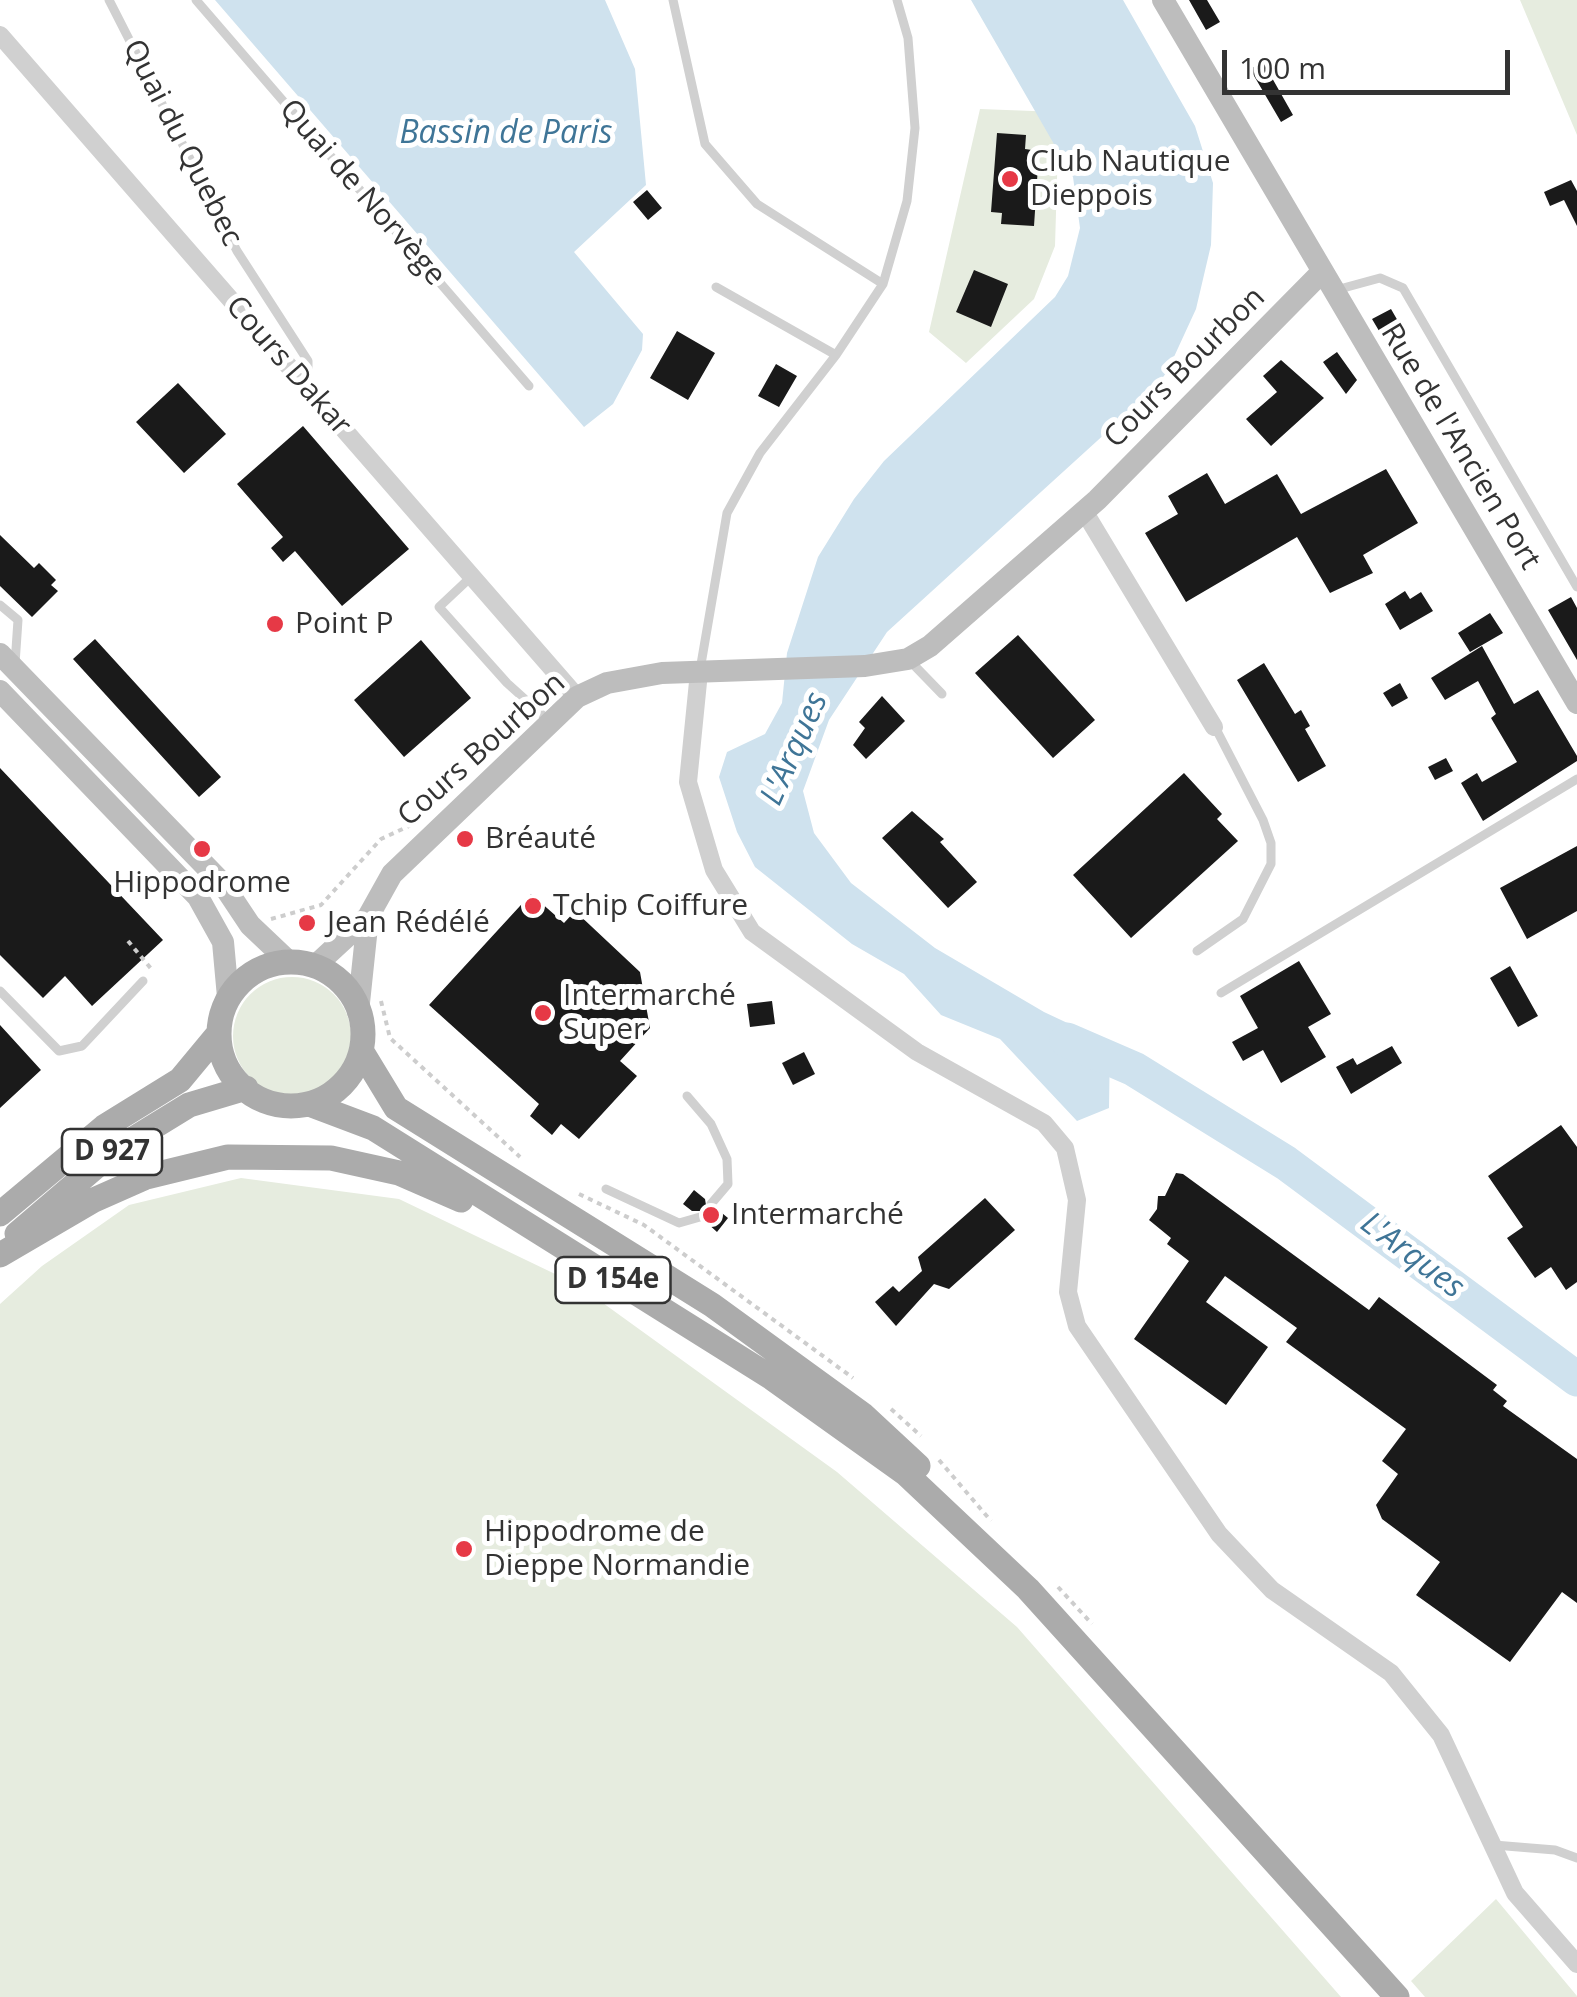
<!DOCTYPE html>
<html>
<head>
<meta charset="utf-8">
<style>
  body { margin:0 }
  #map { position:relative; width:1577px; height:1997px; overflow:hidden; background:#fff; font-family:"Open Sans",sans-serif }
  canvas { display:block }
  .scale { position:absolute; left:1222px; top:50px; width:288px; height:45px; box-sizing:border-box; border:5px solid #333; border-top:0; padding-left:12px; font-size:30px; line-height:35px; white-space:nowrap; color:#333; -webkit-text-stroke:8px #fff; paint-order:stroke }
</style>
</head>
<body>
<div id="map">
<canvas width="1577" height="1997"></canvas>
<div class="scale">100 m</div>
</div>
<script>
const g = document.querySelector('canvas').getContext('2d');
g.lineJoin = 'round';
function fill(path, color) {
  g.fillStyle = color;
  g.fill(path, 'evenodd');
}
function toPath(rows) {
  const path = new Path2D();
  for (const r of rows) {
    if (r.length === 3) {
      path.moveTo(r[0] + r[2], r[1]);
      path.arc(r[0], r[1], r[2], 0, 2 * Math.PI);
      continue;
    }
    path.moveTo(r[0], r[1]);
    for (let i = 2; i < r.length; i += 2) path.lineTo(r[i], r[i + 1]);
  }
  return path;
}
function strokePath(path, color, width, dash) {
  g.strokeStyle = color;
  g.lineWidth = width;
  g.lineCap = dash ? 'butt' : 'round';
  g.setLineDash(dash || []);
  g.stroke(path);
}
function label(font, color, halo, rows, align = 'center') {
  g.font = font + ' "Open Sans",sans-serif';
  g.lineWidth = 10;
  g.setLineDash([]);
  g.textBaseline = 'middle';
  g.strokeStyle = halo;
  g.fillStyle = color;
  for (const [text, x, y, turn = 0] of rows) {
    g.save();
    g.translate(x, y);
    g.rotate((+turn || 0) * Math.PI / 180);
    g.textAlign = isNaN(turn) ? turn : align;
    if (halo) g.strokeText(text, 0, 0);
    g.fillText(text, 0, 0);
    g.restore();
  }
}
fill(toPath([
  [1520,0,1577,0,1577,135],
  [980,109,1059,112,1055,246,1034,299,966,363,929,332],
  [292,1036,59],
  [241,1178,399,1199,578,1285,837,1472,1017,1627,1341,1997,0,1997,0,1304,42,1266,129,1205],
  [1496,1899,1577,1996,1577,1997,1425,1997,1411,1981]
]), '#e6ecdf');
fill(toPath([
  [215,0,605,0,635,69,646,185,574,252,643,334,642,350,613,404,584,427],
  [971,0,1123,0,1195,126,1213,183,1211,245,1196,309,1167,372,1152,391,887,632,829,720,803,791,814,833,851,883,935,948,1044,1012,1110,1043,1109,1108,1077,1121,1000,1039,941,1015,904,974,852,944,755,867,737,832,719,777,727,752,765,734,782,703,787,653,818,557,854,499,884,461,1055,297,1068,276,1080,228,1073,177]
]), '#cfe2ee');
strokePath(toPath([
  [1067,1040,1134,1069,1286,1163,1577,1379]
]), '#cfe2ee', 35);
fill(toPath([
  [1189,0,1207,0,1220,22,1206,30],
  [1263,62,1293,115,1281,122,1250,69],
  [997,133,1026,135,1025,149,1039,151,1034,226,1001,224,1002,213,991,212],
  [1571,180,1577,191,1577,226,1564,200,1550,206,1544,192],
  [647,190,662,208,648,220,633,202],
  [974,270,1008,284,991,327,956,312],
  [1391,309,1406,335,1388,346,1372,319],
  [677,331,715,353,688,400,650,378],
  [1337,352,1357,380,1346,394,1323,362],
  [1281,360,1324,398,1271,446,1246,419,1277,392,1263,376],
  [776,364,797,376,779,407,758,396],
  [178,383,226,434,184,473,136,422],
  [303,426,409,549,342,606,295,551,283,562,271,548,283,537,237,484],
  [1386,469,1418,523,1363,555,1373,573,1330,593,1297,537,1186,602,1145,533,1178,514,1168,496,1207,473,1225,504,1277,474,1301,514],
  [0,535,34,568,39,563,56,580,51,585,58,591,32,617,0,586],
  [1405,591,1410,599,1421,592,1433,611,1400,630,1385,604],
  [1571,597,1577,608,1577,660,1548,610],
  [1490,613,1503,633,1470,652,1458,633],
  [1018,635,1095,720,1053,758,975,673],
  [95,639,221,777,199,797,73,659],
  [421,640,471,698,404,757,354,700],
  [1482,646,1514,704,1538,690,1577,756,1577,761,1483,821,1461,783,1477,773,1482,782,1517,762,1491,718,1496,714,1478,681,1445,700,1431,678],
  [1264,663,1295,714,1301,710,1310,726,1305,729,1326,766,1298,782,1237,680],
  [1400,683,1408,698,1392,707,1383,693],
  [882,696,905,721,866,759,853,745,865,728,859,722],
  [1446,758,1453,771,1435,780,1428,767],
  [0,768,163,940,92,1006,65,976,43,998,0,955],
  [1184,773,1222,814,1217,819,1238,841,1131,938,1073,875],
  [912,811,944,839,940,842,977,882,948,908,882,838],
  [1577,846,1577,911,1527,939,1500,888],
  [531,894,564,923,575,911,640,972,650,1028,620,1061,637,1076,579,1139,561,1124,552,1135,530,1116,539,1104,429,1005],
  [1299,961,1331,1014,1308,1027,1326,1057,1281,1083,1263,1050,1243,1061,1232,1042,1258,1028,1240,996],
  [1510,966,1538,1016,1518,1027,1490,978],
  [772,1001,775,1024,750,1027,747,1004],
  [0,1025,41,1070,0,1108],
  [1392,1046,1402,1063,1351,1094,1336,1067,1353,1058,1357,1065],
  [804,1052,815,1074,793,1085,782,1063],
  [1561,1125,1577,1147,1577,1282,1566,1290,1551,1267,1535,1278,1507,1238,1523,1227,1488,1176],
  [1176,1173,1183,1174,1369,1310,1379,1297,1497,1385,1493,1390,1507,1401,1503,1406,1577,1459,1577,1603,1562,1592,1510,1662,1416,1595,1440,1562,1382,1519,1376,1505,1398,1474,1382,1461,1406,1429,1286,1342,1297,1328,1225,1276,1206,1302,1268,1347,1226,1405,1134,1339,1189,1261,1167,1244,1171,1238,1149,1220,1157,1209,1158,1196,1165,1196],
  [694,1190,705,1199,707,1211,717,1209,728,1218,717,1232,706,1222,705,1211,692,1211,683,1204],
  [985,1198,1015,1230,949,1289,934,1284,896,1326,875,1302,893,1286,899,1292,922,1271,918,1257]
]), '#1a1a1a');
strokePath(toPath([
  [271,919,321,905,381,839,409,826,452,786],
  [128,941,153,971],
  [381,1001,390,1038,520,1157],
  [579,1194,644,1225,853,1378],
  [891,1409,921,1436],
  [939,1460,991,1521],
  [1058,1587,1092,1624]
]), '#cdcdcd', 4, [5, 5]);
strokePath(toPath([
  [109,0,237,251,308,361,308,386],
  [196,0,529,386],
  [673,0,705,144,757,204,883,284],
  [716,287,836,355],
  [1336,290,1380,278,1403,288,1577,587],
  [472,576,439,607,507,683,548,720],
  [0,605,18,620,15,664],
  [910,661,942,694],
  [700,670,727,513,760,453,836,355,883,284,907,201,915,128,908,38,897,0],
  [1197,951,1243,919,1271,864,1271,843,1263,820,1215,727],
  [0,991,59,1051,82,1046,143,981],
  [1221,993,1577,779],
  [687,1096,711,1124,727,1159,728,1184,711,1204],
  [606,1189,679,1223,700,1217],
  [1494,1845,1555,1850,1577,1858]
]), '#d0d0d0', 9);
strokePath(toPath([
  [0,35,577,697],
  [1084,511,1214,727],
  [699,672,688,782,714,870,752,932,917,1052,1044,1123,1065,1148,1077,1200,1068,1292,1077,1326,1219,1534,1272,1590,1391,1673,1441,1735,1515,1893,1577,1964]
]), '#d0d0d0', 18);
strokePath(toPath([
  [1163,0,1577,703],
  [0,654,222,883,250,925,288,961],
  [0,691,198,897,223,942,228,997],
  [316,965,368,917,392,874,577,697,607,683,662,673,865,666,908,659,930,646,1097,500,1321,273],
  [358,1012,368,917]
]), '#bdbdbd', 22);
strokePath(toPath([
  [291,1034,72],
  [362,1052,396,1108,712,1305,862,1414,918,1466],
  [312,1105,373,1128,772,1378,905,1473,1028,1589,1397,1997],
  [0,1214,104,1127,180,1080,219,1033],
  [17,1234,114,1151,189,1105,246,1088],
  [0,1255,94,1200,146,1177,228,1157,331,1158,399,1173,461,1200]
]), '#ababab', 25);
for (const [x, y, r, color] of [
  [1010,179,10,"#e63946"],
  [275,624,10,"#e63946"],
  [465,839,10,"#e63946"],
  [202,849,10,"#e63946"],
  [533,906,10,"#e63946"],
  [307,923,10,"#e63946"],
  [543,1013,10,"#e63946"],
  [711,1215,10,"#e63946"],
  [464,1549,10,"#e63946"]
]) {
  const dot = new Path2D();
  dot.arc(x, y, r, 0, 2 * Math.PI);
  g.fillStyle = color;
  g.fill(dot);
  strokePath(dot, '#fff', 4);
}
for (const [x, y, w] of [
  [112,1152,100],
  [613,1280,115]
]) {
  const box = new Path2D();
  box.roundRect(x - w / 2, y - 23, w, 46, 8);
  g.fillStyle = '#fff';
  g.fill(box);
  strokePath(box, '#333', 2.5);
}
label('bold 28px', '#333', null, [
  ["D 927",112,1152],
  ["D 154e",613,1280]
]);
label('30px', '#333', '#fff', [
  ["Quai du Quebec",182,143,63],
  ["Quai de Norvège",362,193,49],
  ["Cours Dakar",288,366,49],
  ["Cours Bourbon",1185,368,-45],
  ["Rue de l'Ancien Port",1460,447,59],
  ["Cours Bourbon",482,750,-42]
]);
label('30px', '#333', '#fff', [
  ["Club Nautique",1030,162],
  ["Dieppois",1030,196],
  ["Point P",295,624],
  ["Bréauté",485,839],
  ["Hippodrome",202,883,"center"],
  ["Tchip Coiffure",553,906],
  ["Jean Rédélé",327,923],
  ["Intermarché",563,996],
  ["Super",563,1030],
  ["Intermarché",731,1215],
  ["Hippodrome de",484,1532],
  ["Dieppe Normandie",484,1566]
], 'left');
label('italic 32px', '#3f7597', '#fff', [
  ["Bassin de Paris",506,134],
  ["L'Arques",795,749,-66],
  ["L'Arques",1412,1256,37]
]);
</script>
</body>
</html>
